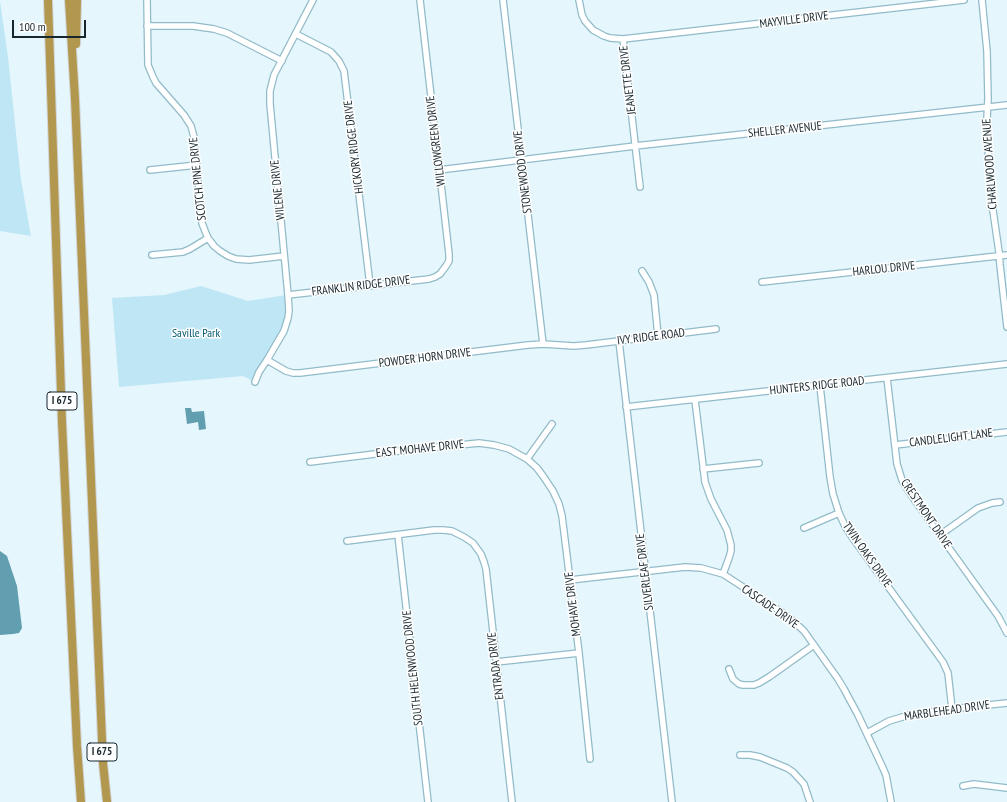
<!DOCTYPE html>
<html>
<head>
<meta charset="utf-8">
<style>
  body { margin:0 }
  #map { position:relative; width:1007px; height:802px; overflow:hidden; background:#e5f6fc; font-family:"PT Sans Narrow",sans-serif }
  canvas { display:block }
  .scale { position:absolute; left:12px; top:20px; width:74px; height:18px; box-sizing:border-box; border:2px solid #17272d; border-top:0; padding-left:5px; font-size:12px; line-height:14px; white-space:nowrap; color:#17272d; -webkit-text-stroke:3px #fff; paint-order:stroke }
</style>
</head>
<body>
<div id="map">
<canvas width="1007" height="802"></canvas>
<div class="scale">100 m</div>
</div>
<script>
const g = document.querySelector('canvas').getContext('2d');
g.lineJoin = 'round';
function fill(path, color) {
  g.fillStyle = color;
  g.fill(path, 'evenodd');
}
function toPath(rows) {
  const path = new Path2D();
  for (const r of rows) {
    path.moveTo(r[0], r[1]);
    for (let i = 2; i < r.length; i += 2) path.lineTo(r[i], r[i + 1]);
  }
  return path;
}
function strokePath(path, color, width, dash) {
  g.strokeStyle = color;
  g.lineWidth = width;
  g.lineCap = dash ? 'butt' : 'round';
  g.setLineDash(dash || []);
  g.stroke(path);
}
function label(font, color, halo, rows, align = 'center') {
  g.font = font + ' "PT Sans Narrow",sans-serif';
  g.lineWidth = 3;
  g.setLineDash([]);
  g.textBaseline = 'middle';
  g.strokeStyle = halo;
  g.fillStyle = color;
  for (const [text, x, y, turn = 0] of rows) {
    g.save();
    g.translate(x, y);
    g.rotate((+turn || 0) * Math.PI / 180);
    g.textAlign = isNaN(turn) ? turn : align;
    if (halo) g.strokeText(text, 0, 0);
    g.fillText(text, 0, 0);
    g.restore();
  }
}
fill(toPath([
  [0,1,8,57,21,180,31,236,0,231],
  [201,286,248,301,286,295,286,311,283,324,276,339,256,372,253,381,243,376,119,387,112,298,164,295]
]), '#bee6f4');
fill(toPath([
  [185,408,191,408,192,412,204,411,206,429,199,430,198,422,187,424],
  [0,551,7,556,17,586,22,628,19,633,13,634,0,635]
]), '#619eb0');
const minor = toPath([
  [147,0,148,65,153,77,156,83,184,115,191,126,194,137,202,223,205,231,208,238,214,246,220,251,228,256,236,259,249,260,284,256],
  [503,0,543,344],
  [579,0,582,15,585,21,593,30,604,36,610,38,623,39,964,0],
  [982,0,987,51,988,98,987,119,989,169,991,197,999,252,1000,265,1007,327],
  [147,26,193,26,214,29,227,33,282,61],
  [296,34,331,52,339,61,344,71,370,285],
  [623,39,640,187],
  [150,170,197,165],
  [439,170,635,146,1007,105],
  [152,255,183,252,190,249,208,238],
  [642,271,649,282,654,295,658,336],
  [762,282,1007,255],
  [288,295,429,279,435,277,440,274,446,266,449,261,449,254,420,0],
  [619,341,672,802],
  [267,360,286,371,293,373,300,373,528,345,543,344,574,346,586,345,716,329],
  [887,378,897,464,902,480,906,487,916,502,998,616,1007,633],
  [255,382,259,372,267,360,284,331,288,318,289,311,288,295,270,104,270,91,274,75,313,0],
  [820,386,830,477,833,494,839,513,845,526,854,540,943,662,948,673,952,709],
  [695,400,705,482,711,499,727,530,731,545,731,551,729,558,723,574],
  [626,407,1007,364],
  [895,445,1007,432],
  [527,459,552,424],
  [310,462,399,451,479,443,494,445,509,449,527,459,537,468,543,476,553,491,559,504,562,516,579,653,590,759],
  [703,469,759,463],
  [804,528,839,513],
  [398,535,428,802],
  [940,535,978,508,992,503,1000,502],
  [347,541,434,530,443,530,452,531,464,537,473,543,481,554,484,562,486,569,512,802],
  [570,580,685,567,701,568,723,574,780,611,792,620,804,631,838,679,844,689,858,715,882,766,886,775,891,802],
  [496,662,579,653],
  [729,669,733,679,739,684,743,685,754,685,759,683,769,677,814,645],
  [867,733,889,721,909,715,952,709,1007,703],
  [740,755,750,755,760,757,787,768,793,772,804,784,810,802],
  [963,786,974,784,1007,788]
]);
const highway = toPath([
  [48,0,62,422,77,746,81,802],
  [69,0,75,99,103,763,107,802],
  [76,44,77,0]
]);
strokePath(minor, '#92bbc9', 8);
strokePath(highway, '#d1d4d5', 10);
strokePath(minor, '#fff', 5.5);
strokePath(highway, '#b2974f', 8);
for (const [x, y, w] of [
  [62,401,30],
  [102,752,30]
]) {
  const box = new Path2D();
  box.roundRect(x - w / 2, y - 9, w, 18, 3);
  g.fillStyle = '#fff';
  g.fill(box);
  strokePath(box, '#17272d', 1);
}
label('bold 11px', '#17272d', null, [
  ["I 675",62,401],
  ["I 675",102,752]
]);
label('12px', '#17272d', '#fff', [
  ["MAYVILLE DRIVE",794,20,-7],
  ["JEANETTE DRIVE",628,80,-97],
  ["SHELLER AVENUE",785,130,-6],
  ["WILLOWGREEN DRIVE",436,141,-97],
  ["HICKORY RIDGE DRIVE",354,147,-97],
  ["CHARLWOOD AVENUE",990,164,-94],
  ["STONEWOOD DRIVE",523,172,-97],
  ["SCOTCH PINE DRIVE",198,179,-96],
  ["WILENE DRIVE",278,190,-96],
  ["HARLOU DRIVE",884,269,-6],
  ["FRANKLIN RIDGE DRIVE",361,286,-7],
  ["IVY RIDGE ROAD",651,337,-7],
  ["POWDER HORN DRIVE",425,358,-7],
  ["HUNTERS RIDGE ROAD",817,386,-6],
  ["CANDLELIGHT LANE",951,438,-7],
  ["EAST MOHAVE DRIVE",420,449,-6],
  ["CRESTMONT DRIVE",926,514,56],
  ["TWIN OAKS DRIVE",867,555,55],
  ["SILVERLEAF DRIVE",645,572,-97],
  ["MOHAVE DRIVE",573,604,-97],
  ["CASCADE DRIVE",770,607,35],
  ["ENTRADA DRIVE",496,666,-97],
  ["SOUTH HELENWOOD DRIVE",413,668,-96],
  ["MARBLEHEAD DRIVE",947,711,-8]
]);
label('12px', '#005b6f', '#fff', [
  ["Saville Park",196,334]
]);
</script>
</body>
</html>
